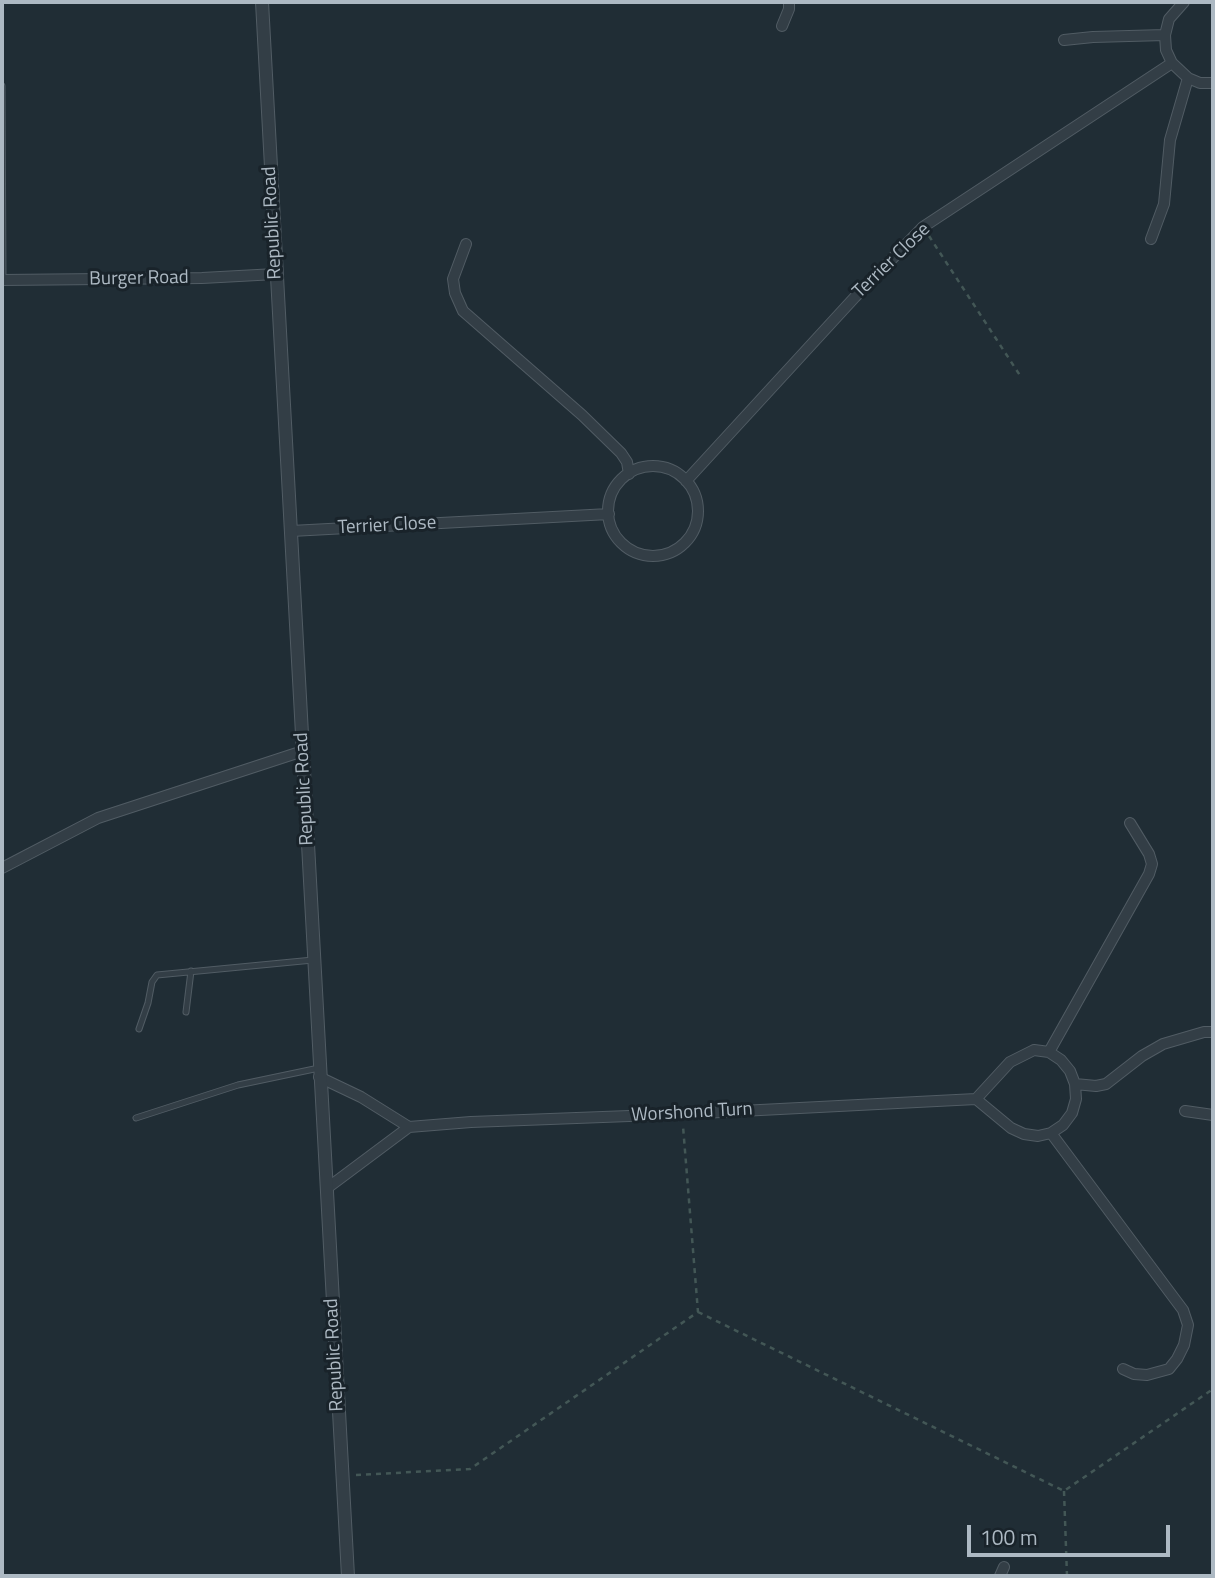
<!DOCTYPE html>
<html>
<head>
<meta charset="utf-8">
<style>
  body { margin:0 }
  #map { position:relative; width:1215px; height:1578px; overflow:hidden; background:#202d35; font-family:"Titillium Web",sans-serif }
  canvas { display:block }
  .frame { position:absolute; inset:0; border:4px solid #adb9c3; pointer-events:none }
  .scale { position:absolute; left:967px; top:1525px; width:203px; height:32px; box-sizing:border-box; border:4px solid #adb9c3; border-top:0; padding-left:9px; font-size:21px; line-height:24px; white-space:nowrap; color:#adb9c3; -webkit-text-stroke:5px #19232a; paint-order:stroke }
</style>
</head>
<body>
<div id="map">
<canvas width="1215" height="1578"></canvas>
<div class="frame"></div>
<div class="scale">100 m</div>
</div>
<script>
const g = document.querySelector('canvas').getContext('2d');
g.lineJoin = 'round';
function toPath(rows) {
  const path = new Path2D();
  for (const r of rows) {
    if (r.length === 3) {
      path.moveTo(r[0] + r[2], r[1]);
      path.arc(r[0], r[1], r[2], 0, 2 * Math.PI);
      continue;
    }
    path.moveTo(r[0], r[1]);
    for (let i = 2; i < r.length; i += 2) path.lineTo(r[i], r[i + 1]);
  }
  return path;
}
function strokePath(path, color, width, dash) {
  g.strokeStyle = color;
  g.lineWidth = width;
  g.lineCap = dash ? 'butt' : 'round';
  g.setLineDash(dash || []);
  g.stroke(path);
}
function label(font, color, halo, rows, align = 'center') {
  g.font = font + ' "Titillium Web",sans-serif';
  g.lineWidth = 6;
  g.setLineDash([]);
  g.textBaseline = 'middle';
  g.strokeStyle = halo;
  g.fillStyle = color;
  for (const [text, x, y, turn = 0] of rows) {
    g.save();
    g.translate(x, y);
    g.rotate((+turn || 0) * Math.PI / 180);
    g.textAlign = isNaN(turn) ? turn : align;
    if (halo) g.strokeText(text, 0, 0);
    g.fillText(text, 0, 0);
    g.restore();
  }
}
const service = toPath([
  [2,86,3,280],
  [186,1012,191,971],
  [139,1029,148,1003,152,982,157,975,313,960],
  [136,1118,238,1085,319,1068]
]);
const minor = toPath([
  [1184,2,1169,19,1165,35,1166,50,1172,63,1188,78,1200,83,1213,83],
  [782,26,789,9,789,2],
  [1064,40,1093,37,1165,35],
  [1151,239,1164,204,1170,140,1188,78],
  [466,244,453,279,455,293,463,311,582,415,621,453,627,462,629,474],
  [2,280,202,278,276,274],
  [653,511,45],
  [686,481,855,297,923,227,1172,63],
  [291,531,609,514],
  [2,868,98,818,303,751],
  [1034,1050,1049,1052,1061,1060,1070,1071,1075,1084,1076,1099,1072,1113,1063,1125,1051,1133,1038,1136,1024,1134,1011,1128,976,1099,1010,1062,1034,1050],
  [1049,1052,1149,874,1152,864,1149,854,1130,823],
  [319,1077,361,1097,409,1127],
  [1075,1084,1096,1086,1106,1084,1142,1056,1163,1044,1204,1032,1213,1032],
  [1185,1111,1213,1115],
  [1051,1133,1174,1298,1183,1310,1188,1325,1184,1345,1177,1359,1169,1369,1147,1375,1134,1374,1123,1369],
  [326,1189,409,1127,471,1122,682,1114,976,1099],
  [1000,1576,1004,1567]
]);
const tertiary = toPath([
  [262,2,348,1576]
]);
strokePath(service, '#515c64', 7);
strokePath(minor, '#515c64', 12);
strokePath(tertiary, '#515c64', 14);
strokePath(toPath([
  [929,236,1021,377],
  [698,1312,1064,1491,1213,1389],
  [356,1475,470,1469,698,1312,683,1126],
  [1064,1491,1067,1576]
]), '#435756', 2.5, [5, 5]);
strokePath(service, '#333e46', 5);
strokePath(minor, '#333e46', 10);
strokePath(tertiary, '#333e46', 12);
label('19px', '#adb9c3', '#19232a', [
  ["Republic Road",273,223,-93],
  ["Terrier Close",892,261,-44],
  ["Burger Road",139,279,-1],
  ["Terrier Close",387,526,-3],
  ["Republic Road",305,789,-93],
  ["Worshond Turn",692,1113,-3],
  ["Republic Road",335,1355,-93]
]);
</script>
</body>
</html>
